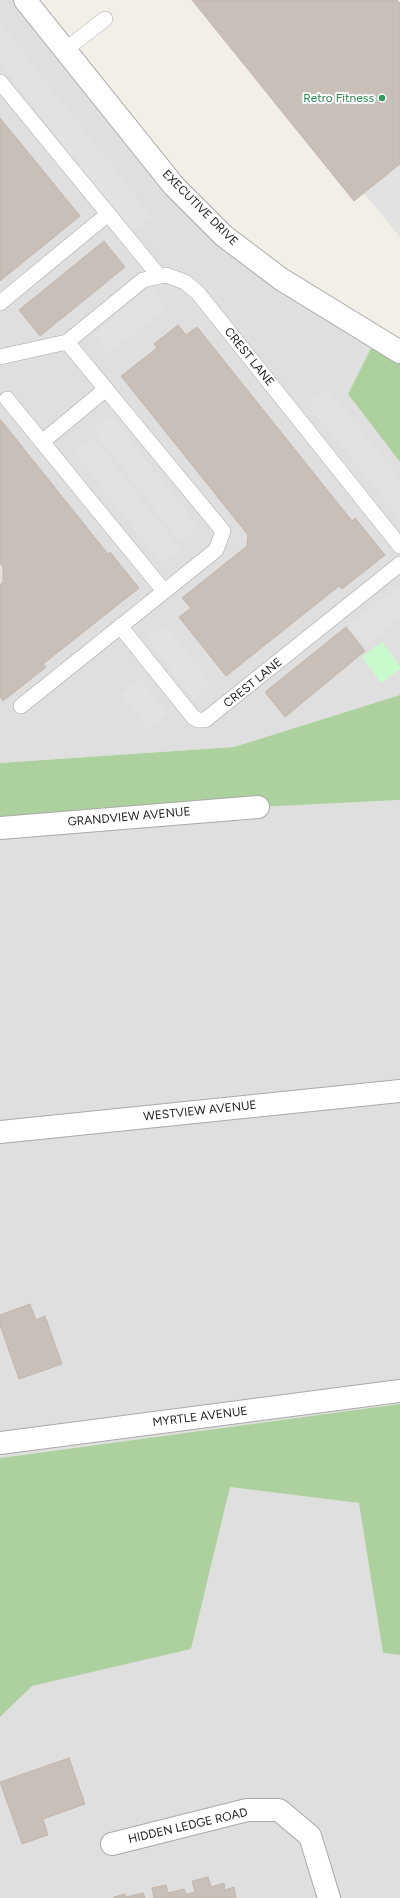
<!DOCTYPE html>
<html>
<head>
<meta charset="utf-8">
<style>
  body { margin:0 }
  canvas { display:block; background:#f2efe9 }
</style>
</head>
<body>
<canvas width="400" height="1898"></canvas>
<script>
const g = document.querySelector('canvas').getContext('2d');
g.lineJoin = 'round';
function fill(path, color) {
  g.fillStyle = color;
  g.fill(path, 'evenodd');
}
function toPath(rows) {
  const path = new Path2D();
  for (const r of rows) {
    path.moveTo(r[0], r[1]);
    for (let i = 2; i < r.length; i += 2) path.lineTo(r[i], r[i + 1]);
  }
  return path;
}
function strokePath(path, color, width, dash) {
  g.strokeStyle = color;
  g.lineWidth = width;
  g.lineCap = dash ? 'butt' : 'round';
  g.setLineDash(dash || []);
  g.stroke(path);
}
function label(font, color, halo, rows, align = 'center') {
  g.font = font + ' Figtree,sans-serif';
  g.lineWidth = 4;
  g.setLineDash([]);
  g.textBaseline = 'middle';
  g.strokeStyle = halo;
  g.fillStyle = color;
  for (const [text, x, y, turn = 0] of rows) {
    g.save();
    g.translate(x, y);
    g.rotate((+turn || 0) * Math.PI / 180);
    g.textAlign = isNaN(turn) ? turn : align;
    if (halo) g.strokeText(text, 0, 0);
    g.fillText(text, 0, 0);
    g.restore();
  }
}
fill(toPath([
  [0,0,25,0,174,186,376,338,348,394,400,462,400,695,234,747,0,763],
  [400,800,400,1404,0,1458,0,826,258,807],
  [230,1487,360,1503,383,1653,400,1655,400,1898,0,1898,0,1717,31,1686,191,1649]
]), '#e0dfdf');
fill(toPath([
  [376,338,400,352,400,462,348,394],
  [400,695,400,800,258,807,0,826,0,763,234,747],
  [400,1404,400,1655,383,1653,359,1503,230,1487,191,1649,32,1686,0,1717,0,1458]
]), '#add19e');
fill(toPath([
  [382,642,400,666,400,669,381,683,362,657]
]), '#c8facc');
fill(toPath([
  [0,23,152,217,132,232,0,64],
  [400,164,400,237,364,193],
  [151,286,167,307,109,354,93,334],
  [327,388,400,479,400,519,308,405],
  [111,415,198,527,180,542,93,430],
  [93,438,180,548,161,563,74,452],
  [400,586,400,618,366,646,349,625],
  [165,624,211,684,193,699,147,638],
  [140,679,168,714,149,729,121,695]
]), '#e2e2e2');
const building = toPath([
  [192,0,397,0,400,3,400,164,354,201,192,0],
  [0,118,80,216,0,281,0,118],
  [104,241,125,267,40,336,19,310,104,241],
  [178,325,186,335,197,327,352,521,355,518,385,555,342,589,339,586,226,676,179,617,191,608,182,598,247,546,248,535,121,376,157,348,154,344,178,325],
  [0,419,108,554,110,552,139,588,43,664,46,667,3,701,0,697,0,585,3,582,3,567,0,563,0,419],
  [346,627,365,651,285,717,265,692,346,627],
  [30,1304,36,1320,45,1316,62,1364,19,1379,0,1325,0,1315,30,1304],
  [69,1758,85,1804,43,1819,48,1835,22,1844,0,1782,69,1758],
  [208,1877,211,1887,224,1883,225,1890,234,1887,236,1898,154,1898,152,1888,166,1885,168,1893,184,1889,186,1894,195,1892,192,1881,208,1877],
  [143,1893,145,1898,114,1898,114,1897,125,1894,126,1897,143,1893]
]);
fill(building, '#c7bfb8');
strokePath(building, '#c4b6ab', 1);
const service = toPath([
  [65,50,105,19],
  [0,82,159,276],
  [0,303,108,214],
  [0,357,67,342,143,280,166,275,185,282,198,293,400,546],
  [7,399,164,591],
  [42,442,106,389],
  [120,626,193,717,198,720,205,720,400,564],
  [21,706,216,550,223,531,67,342]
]);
const minor = toPath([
  [25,0,174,186,224,236,281,279,400,352],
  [0,828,258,807],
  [0,1132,400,1091],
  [0,1443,400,1391],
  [112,1844,247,1810,279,1810,310,1836,329,1898]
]);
strokePath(service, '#a9a9a9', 16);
strokePath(minor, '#a9a9a9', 24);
strokePath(service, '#fff', 15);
strokePath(minor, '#fff', 22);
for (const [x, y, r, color] of [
  [382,98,4,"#2e9e5b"]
]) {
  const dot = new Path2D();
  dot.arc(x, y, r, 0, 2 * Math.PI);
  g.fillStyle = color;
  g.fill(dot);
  strokePath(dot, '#fff', 1.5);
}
label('12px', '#27864d', '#fff', [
  ["Retro Fitness",374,98]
], 'right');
label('12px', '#222', '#fff', [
  ["EXECUTIVE DRIVE",200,208,45],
  ["CREST LANE",249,357,51],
  ["CREST LANE",253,683,-39],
  ["GRANDVIEW AVENUE",129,817,-5],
  ["WESTVIEW AVENUE",200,1111,-6],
  ["MYRTLE AVENUE",200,1417,-7],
  ["HIDDEN LEDGE ROAD",188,1826,-13]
]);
</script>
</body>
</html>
